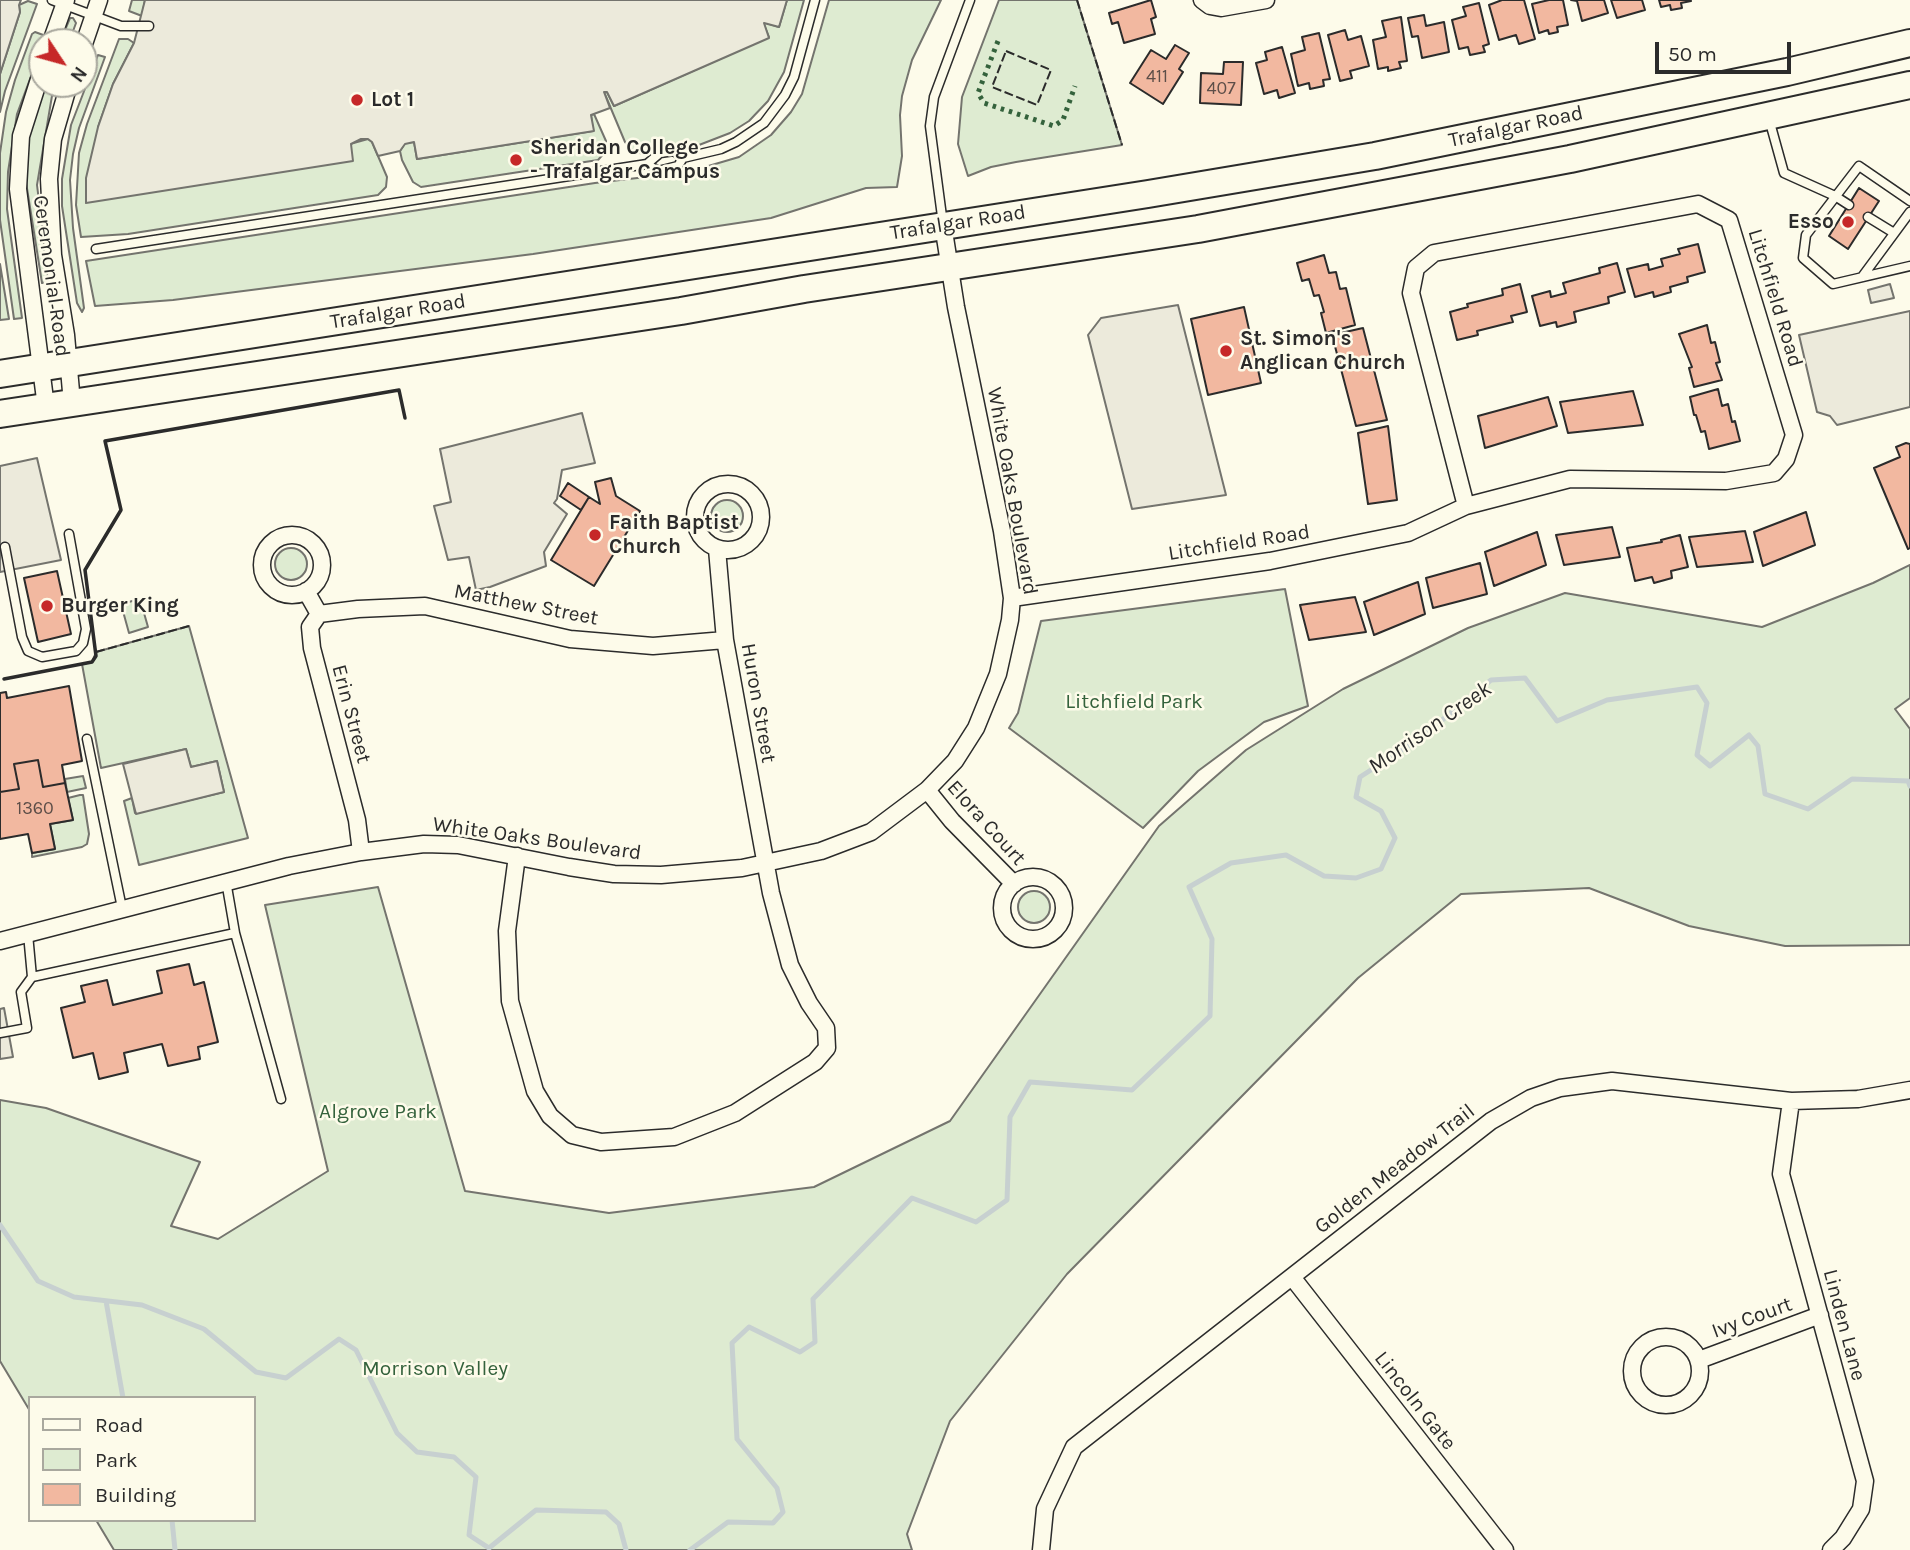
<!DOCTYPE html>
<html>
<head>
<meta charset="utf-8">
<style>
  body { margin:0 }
  #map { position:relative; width:1910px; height:1550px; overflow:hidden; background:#fdfbea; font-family:Karla,sans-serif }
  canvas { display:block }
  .legend { position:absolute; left:28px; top:1396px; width:228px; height:126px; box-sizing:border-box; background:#fdfbea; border:2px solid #a9a89e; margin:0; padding:9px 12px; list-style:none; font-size:21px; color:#2b2b2b }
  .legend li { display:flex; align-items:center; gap:14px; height:35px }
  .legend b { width:35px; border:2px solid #a9a89e }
  .north { position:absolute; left:28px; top:28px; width:70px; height:70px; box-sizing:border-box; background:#fdfbea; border:2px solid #a9a89e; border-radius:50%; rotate:126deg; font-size:19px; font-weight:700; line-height:28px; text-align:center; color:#2b2b2b }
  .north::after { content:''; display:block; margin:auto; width:24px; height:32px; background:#c62828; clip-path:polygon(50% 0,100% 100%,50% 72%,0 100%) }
  .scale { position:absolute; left:1655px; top:42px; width:136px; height:32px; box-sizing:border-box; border:4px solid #2b2b2b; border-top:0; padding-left:9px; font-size:21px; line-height:24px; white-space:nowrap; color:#2b2b2b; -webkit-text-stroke:5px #fdfbea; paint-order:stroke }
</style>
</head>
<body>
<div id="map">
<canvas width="1910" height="1550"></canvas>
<ul class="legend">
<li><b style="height:9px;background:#fdfbea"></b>Road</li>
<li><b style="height:19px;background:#deebd1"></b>Park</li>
<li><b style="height:19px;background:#f2b8a0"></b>Building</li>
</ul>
<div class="north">N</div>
<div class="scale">50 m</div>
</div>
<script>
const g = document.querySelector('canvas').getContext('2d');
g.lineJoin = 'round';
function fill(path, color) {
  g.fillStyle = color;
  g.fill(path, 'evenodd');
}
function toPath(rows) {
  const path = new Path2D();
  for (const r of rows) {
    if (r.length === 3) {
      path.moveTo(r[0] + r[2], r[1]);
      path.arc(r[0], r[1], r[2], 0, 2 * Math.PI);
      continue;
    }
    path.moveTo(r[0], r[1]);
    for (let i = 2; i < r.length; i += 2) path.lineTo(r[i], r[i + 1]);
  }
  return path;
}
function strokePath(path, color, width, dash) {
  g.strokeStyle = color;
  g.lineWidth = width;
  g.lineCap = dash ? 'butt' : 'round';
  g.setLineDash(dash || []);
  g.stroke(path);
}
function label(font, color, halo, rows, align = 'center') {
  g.font = font + ' Karla,sans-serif';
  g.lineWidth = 5;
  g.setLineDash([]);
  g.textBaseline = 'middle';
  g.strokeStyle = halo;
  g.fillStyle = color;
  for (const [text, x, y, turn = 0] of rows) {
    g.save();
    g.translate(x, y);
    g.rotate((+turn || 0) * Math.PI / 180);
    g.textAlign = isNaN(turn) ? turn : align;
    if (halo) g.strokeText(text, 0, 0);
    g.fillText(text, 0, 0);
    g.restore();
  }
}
const green = toPath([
  [132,0,145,0,142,16,129,11,132,0],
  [787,0,804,0,784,72,768,101,749,121,730,133,699,145,645,154,634,152,625,142,604,92,607,92,614,106,769,37,763,22,779,27,787,0],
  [829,0,941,0,912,60,902,96,900,115,902,156,897,187,866,188,771,218,533,254,173,300,95,306,86,261,595,183,688,172,739,157,771,135,791,112,802,94,829,0],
  [999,0,1077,0,1122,145,1016,162,991,167,968,176,958,144,962,97,999,0],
  [28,1,37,4,5,91,0,112,0,74,20,12,19,5,28,1],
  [70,18,73,18,76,23,69,42,60,42,70,18],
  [35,32,46,36,17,114,8,172,7,209,22,318,14,319,0,220,0,153,6,112,15,80,32,34,35,32],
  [119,39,128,39,134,43,113,84,98,127,352,161,350,144,368,139,372,142,387,177,386,187,378,195,128,234,81,237,76,205,79,153,87,124,119,39],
  [98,55,105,57,79,128,73,154,70,180,73,228,84,308,82,312,77,303,62,206,62,179,71,125,98,55],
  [44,84,54,84,37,185,49,282,42,283,26,182,28,140,44,84],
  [594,114,606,141,606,151,598,160,421,187,413,182,402,160,400,151,405,143,414,142,417,159,593,131,591,115,594,114],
  [0,264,9,319,0,320,0,264],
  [727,516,16],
  [291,564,16],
  [1910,565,1910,698,1895,709,1910,729,1910,945,1785,946,1689,926,1589,888,1461,894,1358,978,1067,1274,950,1421,907,1534,912,1550,114,1550,96,1520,254,1520,254,1398,30,1398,30,1411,0,1361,0,1100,46,1108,200,1162,171,1226,218,1239,328,1171,265,905,378,887,465,1191,609,1213,814,1187,950,1121,1159,826,1246,750,1343,689,1468,628,1565,593,1762,627,1873,583,1910,565],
  [1285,589,1308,706,1264,722,1198,771,1143,828,1009,728,1018,713,1041,621,1285,589],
  [140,599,148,627,129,633,121,604,140,599],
  [189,626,248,838,139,865,124,801,132,798,135,813,224,792,217,761,191,767,186,749,101,768,82,664,92,662,96,652,189,626],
  [83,776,86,788,67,792,65,779,83,776],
  [80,795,83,795,89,834,87,844,82,847,32,857,32,853,55,849,50,824,73,820,68,798,80,795],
  [1034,907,16]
]);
fill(green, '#deebd1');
strokePath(green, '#74746e', 2);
const parking = toPath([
  [0,0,21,0,19,5,20,12,0,74,0,0],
  [145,0,787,0,779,27,764,23,769,38,614,106,607,92,604,92,610,108,591,115,594,131,417,159,414,142,405,144,400,151,378,156,372,142,368,139,361,139,351,144,353,161,86,203,86,178,98,127,113,84,134,43,145,0],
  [1890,284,1894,298,1871,303,1868,290,1890,284],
  [1178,305,1226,495,1132,509,1088,335,1101,318,1178,305],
  [1910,311,1910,407,1837,425,1830,416,1817,412,1799,335,1910,311],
  [582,413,595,463,562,470,557,499,554,503,567,514,544,552,546,566,490,587,476,590,469,557,448,560,434,506,451,502,440,449,582,413],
  [37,458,61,560,0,572,0,466,37,458],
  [186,749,191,767,217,761,224,792,136,814,123,764,186,749],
  [4,1008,13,1057,0,1059,0,1009,4,1008]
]);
fill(parking, '#eceadb');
strokePath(parking, '#74746e', 2);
strokePath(toPath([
  [0,1225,38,1281,74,1297,142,1305,204,1329,256,1372,286,1378,339,1339,356,1350,397,1433,417,1452,454,1457,476,1477,469,1535,489,1548,536,1510,606,1512,619,1524,626,1550],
  [106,1301,123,1398],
  [172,1520,175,1550],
  [690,1550,728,1522,773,1523,783,1512,777,1488,737,1439,732,1343,749,1327,800,1352,815,1342,813,1299,912,1198,976,1222,1007,1200,1010,1117,1030,1082,1132,1090,1210,1016,1212,939,1189,887,1231,863,1286,855,1324,876,1356,878,1381,869,1395,838,1381,811,1356,797,1360,777,1419,739,1491,680,1525,678,1557,721,1607,700,1697,687,1707,703,1697,755,1710,766,1749,735,1758,746,1765,794,1808,809,1852,779,1908,781,1910,786]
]), '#c7d0d0', 5);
const building = toPath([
  [1151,0,1156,17,1151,19,1155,34,1124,43,1118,22,1112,24,1109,13,1151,0],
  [1502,0,1524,0,1535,39,1519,44,1516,35,1499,40,1489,5,1502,0],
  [1549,0,1563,0,1568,25,1557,27,1558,32,1549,34,1548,30,1539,33,1532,4,1549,0],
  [1571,0,1604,0,1608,13,1582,21,1577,1,1571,0],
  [1611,0,1642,0,1645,10,1617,18,1611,0],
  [1659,0,1690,0,1691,1,1681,3,1682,8,1671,10,1670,5,1661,7,1659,0],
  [1479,3,1489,44,1483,46,1485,52,1470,55,1468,47,1459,49,1452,20,1466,16,1463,7,1479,3],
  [1424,15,1426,26,1444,22,1449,52,1422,58,1418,36,1412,37,1408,18,1424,15],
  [1401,17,1407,61,1399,62,1401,68,1388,71,1388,67,1378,69,1373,40,1386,37,1382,21,1401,17],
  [1345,30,1348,40,1361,36,1369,66,1350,71,1352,78,1340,81,1328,35,1345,30],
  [1319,33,1330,79,1323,80,1324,86,1310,89,1309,83,1298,86,1291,54,1305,50,1302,37,1319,33],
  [1175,45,1189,53,1179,69,1183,72,1163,104,1130,83,1151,50,1166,59,1175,45],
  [1282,47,1295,93,1279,98,1277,90,1264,94,1256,63,1267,60,1265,52,1282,47],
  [1224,62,1243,62,1241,105,1200,103,1201,73,1223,74,1224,62],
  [1859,188,1879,201,1848,249,1829,236,1859,188],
  [1698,244,1705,272,1687,277,1688,282,1670,287,1671,292,1654,297,1653,292,1635,297,1627,269,1648,264,1649,270,1663,266,1661,259,1680,254,1678,249,1698,244],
  [1324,255,1329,273,1336,272,1340,289,1346,288,1355,325,1326,333,1321,313,1324,312,1319,295,1314,296,1309,279,1302,281,1297,263,1324,255],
  [1617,263,1625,292,1608,297,1609,303,1574,312,1576,322,1557,327,1556,322,1540,326,1532,296,1550,291,1551,297,1566,293,1563,283,1600,273,1599,268,1617,263],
  [1520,284,1527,312,1511,316,1513,322,1477,331,1478,335,1457,340,1450,312,1468,307,1467,304,1503,295,1502,289,1520,284],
  [1244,307,1261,383,1208,395,1191,319,1244,307],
  [1707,325,1711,343,1715,342,1720,362,1716,363,1722,380,1694,387,1689,368,1692,367,1679,334,1707,325],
  [1363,328,1387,420,1356,426,1332,335,1363,328],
  [1718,389,1722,406,1728,404,1732,422,1735,421,1740,441,1709,449,1705,431,1701,432,1696,415,1694,415,1690,397,1718,389],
  [1633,391,1643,425,1568,433,1560,402,1633,391],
  [1548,397,1557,426,1485,448,1478,416,1548,397],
  [1388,426,1397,500,1368,504,1358,433,1388,426],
  [1906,443,1910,444,1910,548,1908,549,1874,468,1900,457,1896,447,1906,443],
  [611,478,616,496,640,511,594,586,551,560,589,497,600,504,595,482,611,478],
  [568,483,589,497,581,510,560,496,568,483],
  [1806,512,1815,545,1763,566,1754,532,1806,512],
  [1612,527,1620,557,1564,565,1556,535,1612,527],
  [1745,531,1753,562,1697,567,1689,537,1745,531],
  [1537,532,1546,565,1494,586,1485,552,1537,532],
  [1680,535,1688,567,1671,571,1672,578,1654,583,1652,577,1635,581,1627,548,1662,542,1661,540,1680,535],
  [1480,563,1487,594,1433,608,1426,578,1480,563],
  [57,571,71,634,38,642,24,578,57,571],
  [1418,582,1425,614,1374,635,1364,602,1418,582],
  [1355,597,1366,632,1309,640,1300,605,1355,597],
  [69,686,82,761,62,765,65,783,43,787,38,760,14,764,19,789,0,792,0,693,6,692,7,698,69,686],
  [38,760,43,787,65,783,73,820,50,824,55,849,32,853,28,834,0,839,0,792,19,789,14,764,38,760],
  [189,964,194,985,204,982,218,1042,198,1047,200,1059,168,1066,162,1044,124,1053,128,1072,99,1079,93,1053,73,1058,61,1008,85,1002,81,986,107,980,113,1005,162,993,157,971,189,964]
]);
fill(building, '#f2b8a0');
strokePath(building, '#2b2b2b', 2);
const service = toPath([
  [52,0,121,26,149,26],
  [1769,119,1784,173,1835,196,1849,205],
  [647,164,658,171,678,166,683,158,721,149,736,142,764,123,785,95,794,77,815,0],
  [1910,201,1859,166,1806,235,1803,258,1833,284,1910,266],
  [1868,217,1894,233],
  [943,224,930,126,934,97,970,0],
  [96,249,647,164,660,153,674,151,683,158],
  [1862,277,1910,212],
  [5,547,22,637,28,651,42,657,76,651,83,643,86,629,69,534],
  [87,739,122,908],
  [235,933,281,1099],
  [28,934,32,977,235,933,226,881],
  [0,1033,27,1028,21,992,32,977]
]);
const minor = toPath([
  [1202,0,1210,6,1221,8,1266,0],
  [51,42,66,0],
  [84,44,99,0],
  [42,70,21,136,18,189,46,407],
  [69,84,53,139,49,179,53,255,66,335,72,403],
  [728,517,33],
  [292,565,30],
  [306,591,319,614,310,627,312,648,357,820,361,852],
  [1012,598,1270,561,1408,533,1466,506,1570,479,1726,481,1774,473,1786,459,1794,435,1729,220,1698,204,1434,253,1416,268,1411,293,1466,506],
  [319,614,358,609,425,606,570,639,653,646,725,640],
  [927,790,952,821,1014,884],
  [517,856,507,931,510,1001,535,1091,550,1116,572,1135,601,1142,674,1137,735,1113,815,1062,827,1048,826,1028,809,1003,790,965,771,893,725,640,717,549],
  [1033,908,31],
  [0,941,289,866,361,852,424,844,458,845,569,867,614,874,661,875,742,868,821,851,871,832,927,790,955,761,976,728,998,674,1010,620,1012,598,1002,531,956,307,943,225],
  [1791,1101,1781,1174,1865,1481,1861,1509,1843,1538,1831,1550],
  [1292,1277,1505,1550],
  [1666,1371,34],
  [1699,1360,1820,1315],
  [1041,1550,1045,1509,1074,1447,1491,1121,1531,1098,1560,1088,1612,1081,1791,1101,1858,1099,1910,1090]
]);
const primary = toPath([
  [0,374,1148,194,1375,156,1787,72,1910,43],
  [0,414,681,311,804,289,1198,229,1570,159,1910,85]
]);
strokePath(service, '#2b2b2b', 11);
strokePath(minor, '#2b2b2b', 19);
strokePath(primary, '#2b2b2b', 30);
strokePath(service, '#fdfbea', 8);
strokePath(minor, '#fdfbea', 16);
strokePath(primary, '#fdfbea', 26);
strokePath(toPath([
  [998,41,978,93,984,103,1054,126,1063,120,1075,86]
]), '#34623c', 5, [3.5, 5]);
strokePath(toPath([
  [1077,0,1122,145],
  [1006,51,1051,70,1037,105,992,87,1006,51],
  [96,652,189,626]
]), '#2b2b2b', 2, [9, 3.5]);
strokePath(toPath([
  [4,679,92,662,96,656,85,570,121,510,105,441,399,390,405,418]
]), '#2b2b2b', 3.5);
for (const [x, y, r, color] of [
  [357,100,7,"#c62828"],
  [516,160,7,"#c62828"],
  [1848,222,7,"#c62828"],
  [1226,351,7,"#c62828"],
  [595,535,7,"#c62828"],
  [47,606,7,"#c62828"]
]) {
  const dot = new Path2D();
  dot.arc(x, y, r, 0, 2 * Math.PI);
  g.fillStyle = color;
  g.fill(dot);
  strokePath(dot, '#fdfbea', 2.5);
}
label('18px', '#5d4e48', null, [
  ["411",1157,77],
  ["407",1221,89],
  ["1360",35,809]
]);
label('bold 21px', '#2b2b2b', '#fdfbea', [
  ["Lot 1",371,100],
  ["Sheridan College",530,148],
  ["- Trafalgar Campus",530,172],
  ["Esso",1834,222,"right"],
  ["St. Simon's",1240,339],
  ["Anglican Church",1240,363],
  ["Faith Baptist",609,523],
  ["Church",609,547],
  ["Burger King",61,606]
], 'left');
label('21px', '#2b2b2b', '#fdfbea', [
  ["Trafalgar Road",1516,127,-12],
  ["Trafalgar Road",958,223,-9],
  ["Ceremonial Road",51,276,82],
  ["Litchfield Road",1775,298,73],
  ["Trafalgar Road",398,312,-9],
  ["White Oaks Boulevard",1012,491,80],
  ["Litchfield Road",1239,543,-9],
  ["Matthew Street",526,605,11],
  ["Huron Street",758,703,80],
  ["Erin Street",351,714,75],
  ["Elora Court",986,823,48],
  ["White Oaks Boulevard",537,839,8],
  ["Golden Meadow Trail",1395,1169,-38],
  ["Ivy Court",1752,1318,-20],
  ["Linden Lane",1844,1325,75],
  ["Lincoln Gate",1415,1401,52]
]);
label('21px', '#34623c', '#fdfbea', [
  ["Litchfield Park",1134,702],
  ["Algrove Park",378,1112],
  ["Morrison Valley",435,1369]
]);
label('italic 23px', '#2b2b2b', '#fdfbea', [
  ["Morrison Creek",1430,728,-35]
]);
</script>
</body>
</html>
